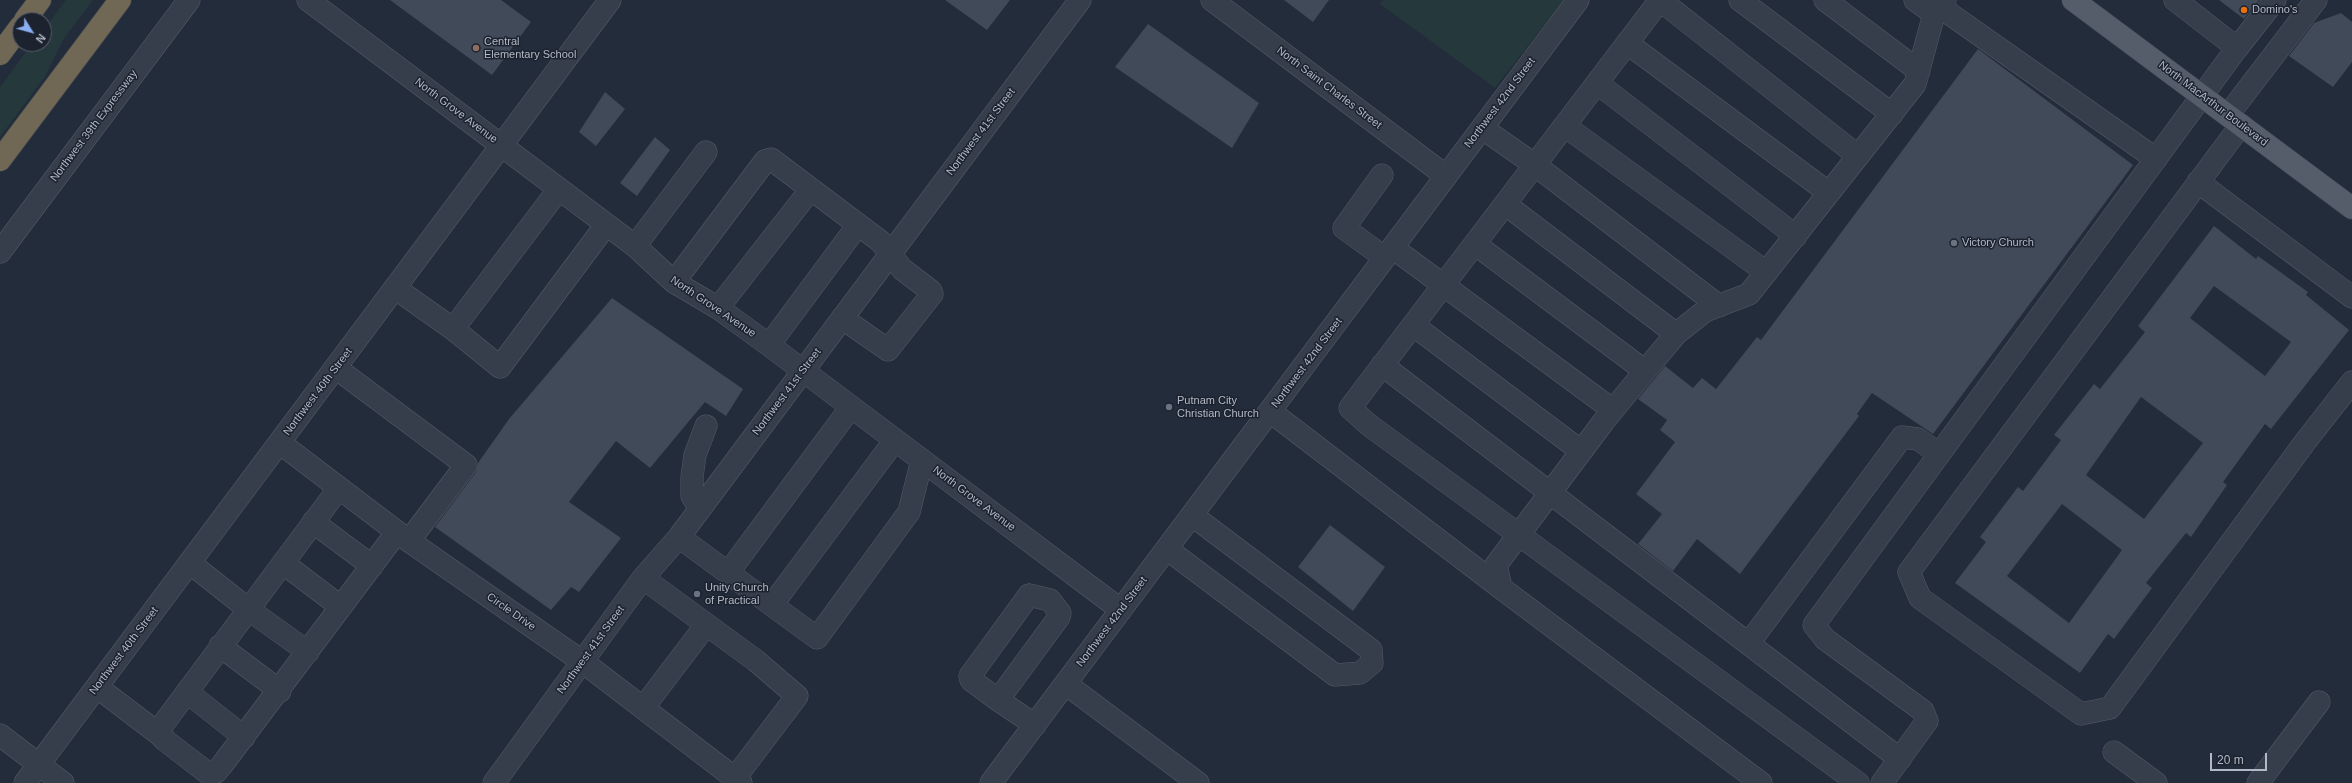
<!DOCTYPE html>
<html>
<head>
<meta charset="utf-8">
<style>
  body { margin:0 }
  #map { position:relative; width:2352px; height:783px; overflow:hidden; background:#232c3a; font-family:Arial,sans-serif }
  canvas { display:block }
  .north { position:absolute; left:12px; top:12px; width:40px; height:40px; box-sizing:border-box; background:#1c232f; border:1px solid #585f6b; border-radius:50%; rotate:127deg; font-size:11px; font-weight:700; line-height:16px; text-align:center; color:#b2b9c6 }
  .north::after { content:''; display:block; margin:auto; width:14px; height:18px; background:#8baef3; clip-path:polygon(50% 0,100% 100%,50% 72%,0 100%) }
  .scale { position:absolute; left:2210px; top:753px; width:57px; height:18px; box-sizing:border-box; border:2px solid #b2b9c6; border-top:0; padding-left:5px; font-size:12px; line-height:14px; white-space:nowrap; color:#b2b9c6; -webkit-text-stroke:3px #1c232f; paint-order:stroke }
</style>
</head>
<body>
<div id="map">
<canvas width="2352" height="783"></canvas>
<div class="north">N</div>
<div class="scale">20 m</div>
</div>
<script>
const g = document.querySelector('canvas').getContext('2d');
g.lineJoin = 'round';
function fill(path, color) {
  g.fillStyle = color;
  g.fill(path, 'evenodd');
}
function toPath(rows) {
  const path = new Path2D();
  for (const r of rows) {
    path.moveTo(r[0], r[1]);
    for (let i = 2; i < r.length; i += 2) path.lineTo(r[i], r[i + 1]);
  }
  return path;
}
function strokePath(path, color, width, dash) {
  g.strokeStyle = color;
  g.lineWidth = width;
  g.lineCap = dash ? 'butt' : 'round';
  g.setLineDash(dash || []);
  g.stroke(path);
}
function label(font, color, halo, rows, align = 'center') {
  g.font = font + ' Arial,sans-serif';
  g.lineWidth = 3;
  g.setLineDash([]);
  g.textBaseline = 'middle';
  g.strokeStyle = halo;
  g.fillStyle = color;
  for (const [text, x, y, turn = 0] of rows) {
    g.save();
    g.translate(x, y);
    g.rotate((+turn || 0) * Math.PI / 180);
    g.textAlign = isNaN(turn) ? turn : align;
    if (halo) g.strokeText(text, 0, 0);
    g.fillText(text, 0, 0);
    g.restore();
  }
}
fill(toPath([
  [66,0,93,0,63,40,44,78,0,137,0,87,32,44,44,44,44,29],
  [1384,0,1564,0,1495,88,1380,4]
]), '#25383b');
fill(toPath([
  [390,0,501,0,531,22,492,75],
  [945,0,1010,0,987,30],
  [1284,0,1329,0,1313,22],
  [2219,0,2259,0,2244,19],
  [2341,13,2352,22,2352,62,2333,87,2289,56,2314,23],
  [1148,24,1259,103,1232,148,1115,67],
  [1978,49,2133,165,1933,434,1872,393,1857,414,1859,416,1740,574,1697,539,1673,571,1638,544,1662,514,1636,494,1675,442,1660,430,1667,420,1638,399,1665,366,1693,388,1702,378,1716,389,1757,337,1761,340],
  [605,92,625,109,596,146,579,132],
  [655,137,670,150,637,196,620,183],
  [2214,226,2256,259,2258,256,2308,292,2306,295,2349,330,2271,429,2265,424,2223,482,2227,485,2191,537,2186,533,2146,583,2152,588,2114,639,2108,634,2080,673,1955,583,1986,542,1980,537,2018,487,2023,491,2061,440,2054,435,2094,384,2100,389,2145,332,2138,326],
  [2214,286,2291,342,2265,376,2190,318],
  [2141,397,2203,443,2144,519,2086,475],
  [2062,504,2122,550,2069,623,2007,576],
  [612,298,743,389,726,416,705,402,650,468,616,441,569,502,621,538,579,592,571,587,551,610,435,527,476,472,478,463,509,419],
  [1330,525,1385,567,1353,611,1298,567]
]), '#404a59');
const minor = toPath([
  [308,0,635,246,674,282,718,308,769,345,1121,610],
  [1212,0,1446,176],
  [1660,0,1350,408,1369,425,1858,783],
  [1660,0,1858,156],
  [1740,0,1892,114],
  [1825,0,1919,71],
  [1915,0,1934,14],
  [2175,0,2237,48,2275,0],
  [1940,7,2156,159],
  [1627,43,1829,193],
  [1597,83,1796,236],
  [2228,115,2316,0],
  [2241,125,1909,572,1920,598,2081,714,2110,708,2305,442,2352,382],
  [1565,126,1766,272],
  [1482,128,1535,165,1719,306],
  [1382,175,1344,228,1385,258],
  [2198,182,2352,297],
  [559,189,453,329,500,367,606,225],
  [1505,204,1676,334],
  [1475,244,1645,371],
  [635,246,706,152],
  [1393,248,1613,410],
  [0,252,189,0],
  [674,282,765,161,771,159,880,241,902,269,931,291,932,294,888,350,842,318],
  [395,288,453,329],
  [718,308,811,189],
  [1413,325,1581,451],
  [769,345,858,225],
  [1382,365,1900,759],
  [336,368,466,465,409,541],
  [1271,412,1501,588,1761,783],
  [280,443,409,541,583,662,741,783],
  [339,488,161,727,159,734,166,741,209,774,216,772,222,765,397,532],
  [700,509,692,496,692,477,695,455,706,426],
  [313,522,372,566],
  [679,537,817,638,909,512,922,460],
  [1167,549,1335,675,1360,673,1372,663,1371,650,1193,516],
  [190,563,248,609,308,652],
  [283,563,341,607],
  [728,573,851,407],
  [643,578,755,660,797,696,735,778],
  [1501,588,1496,565,1604,421,1645,371,1676,334,1705,311,1749,294,1915,84,1934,14,1945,0],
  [1029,595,1050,600,1060,613,1059,617,998,700,971,680,970,676,1029,595],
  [772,605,895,440],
  [1749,643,1902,437,1918,439,1939,454],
  [220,646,280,691],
  [1066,684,1198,783],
  [97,687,159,734],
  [187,692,244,737],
  [998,700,1035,725],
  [643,708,706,625],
  [0,735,63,783],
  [2114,752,2156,783],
  [25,783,610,0],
  [494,783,643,578,679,537,1080,0],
  [991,783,1578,0],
  [1882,783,1927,721,1923,711,1825,639,1814,625,2237,48],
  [2258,783,2319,702]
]);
const major = toPath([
  [2073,0,2352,208]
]);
const highway = toPath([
  [25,20,40,0],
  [0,54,20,27],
  [0,160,120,0]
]);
strokePath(minor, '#555c68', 23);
strokePath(major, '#404753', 23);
strokePath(highway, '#424955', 23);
strokePath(minor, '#373e4b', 22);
strokePath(major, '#555d6b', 22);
strokePath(highway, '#706754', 22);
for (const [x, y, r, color] of [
  [2244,10,4,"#e8710a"],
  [476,48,4,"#8d6e63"],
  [1954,243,4,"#6b7280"],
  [1169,407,4,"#6b7280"],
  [697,594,4,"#6b7280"]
]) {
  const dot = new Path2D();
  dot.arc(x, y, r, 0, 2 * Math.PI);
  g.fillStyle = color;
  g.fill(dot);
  strokePath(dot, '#1c232f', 1.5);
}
label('11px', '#b2b9c6', '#1c232f', [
  ["Domino's",2252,10],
  ["Central",484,42],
  ["Elementary School",484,55],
  ["Victory Church",1962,243],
  ["Putnam City",1177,401],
  ["Christian Church",1177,414],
  ["Unity Church",705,588],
  ["of Practical",705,601]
], 'left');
label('11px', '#b2b9c6', '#1c232f', [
  ["North Saint Charles Street",1329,88,37],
  ["Northwest 42nd Street",1500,103,-53],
  ["North MacArthur Boulevard",2213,104,37],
  ["North Grove Avenue",456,111,37],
  ["Northwest 39th Expressway",94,126,-53],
  ["Northwest 41st Street",981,132,-53],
  ["North Grove Avenue",713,307,34],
  ["Northwest 42nd Street",1307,363,-53],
  ["Northwest 40th Street",318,392,-53],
  ["Northwest 41st Street",787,392,-53],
  ["North Grove Avenue",974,499,37],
  ["Circle Drive",511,612,35],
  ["Northwest 42nd Street",1112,622,-53],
  ["Northwest 41st Street",591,650,-54],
  ["Northwest 40th Street",124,651,-53]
]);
</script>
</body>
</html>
